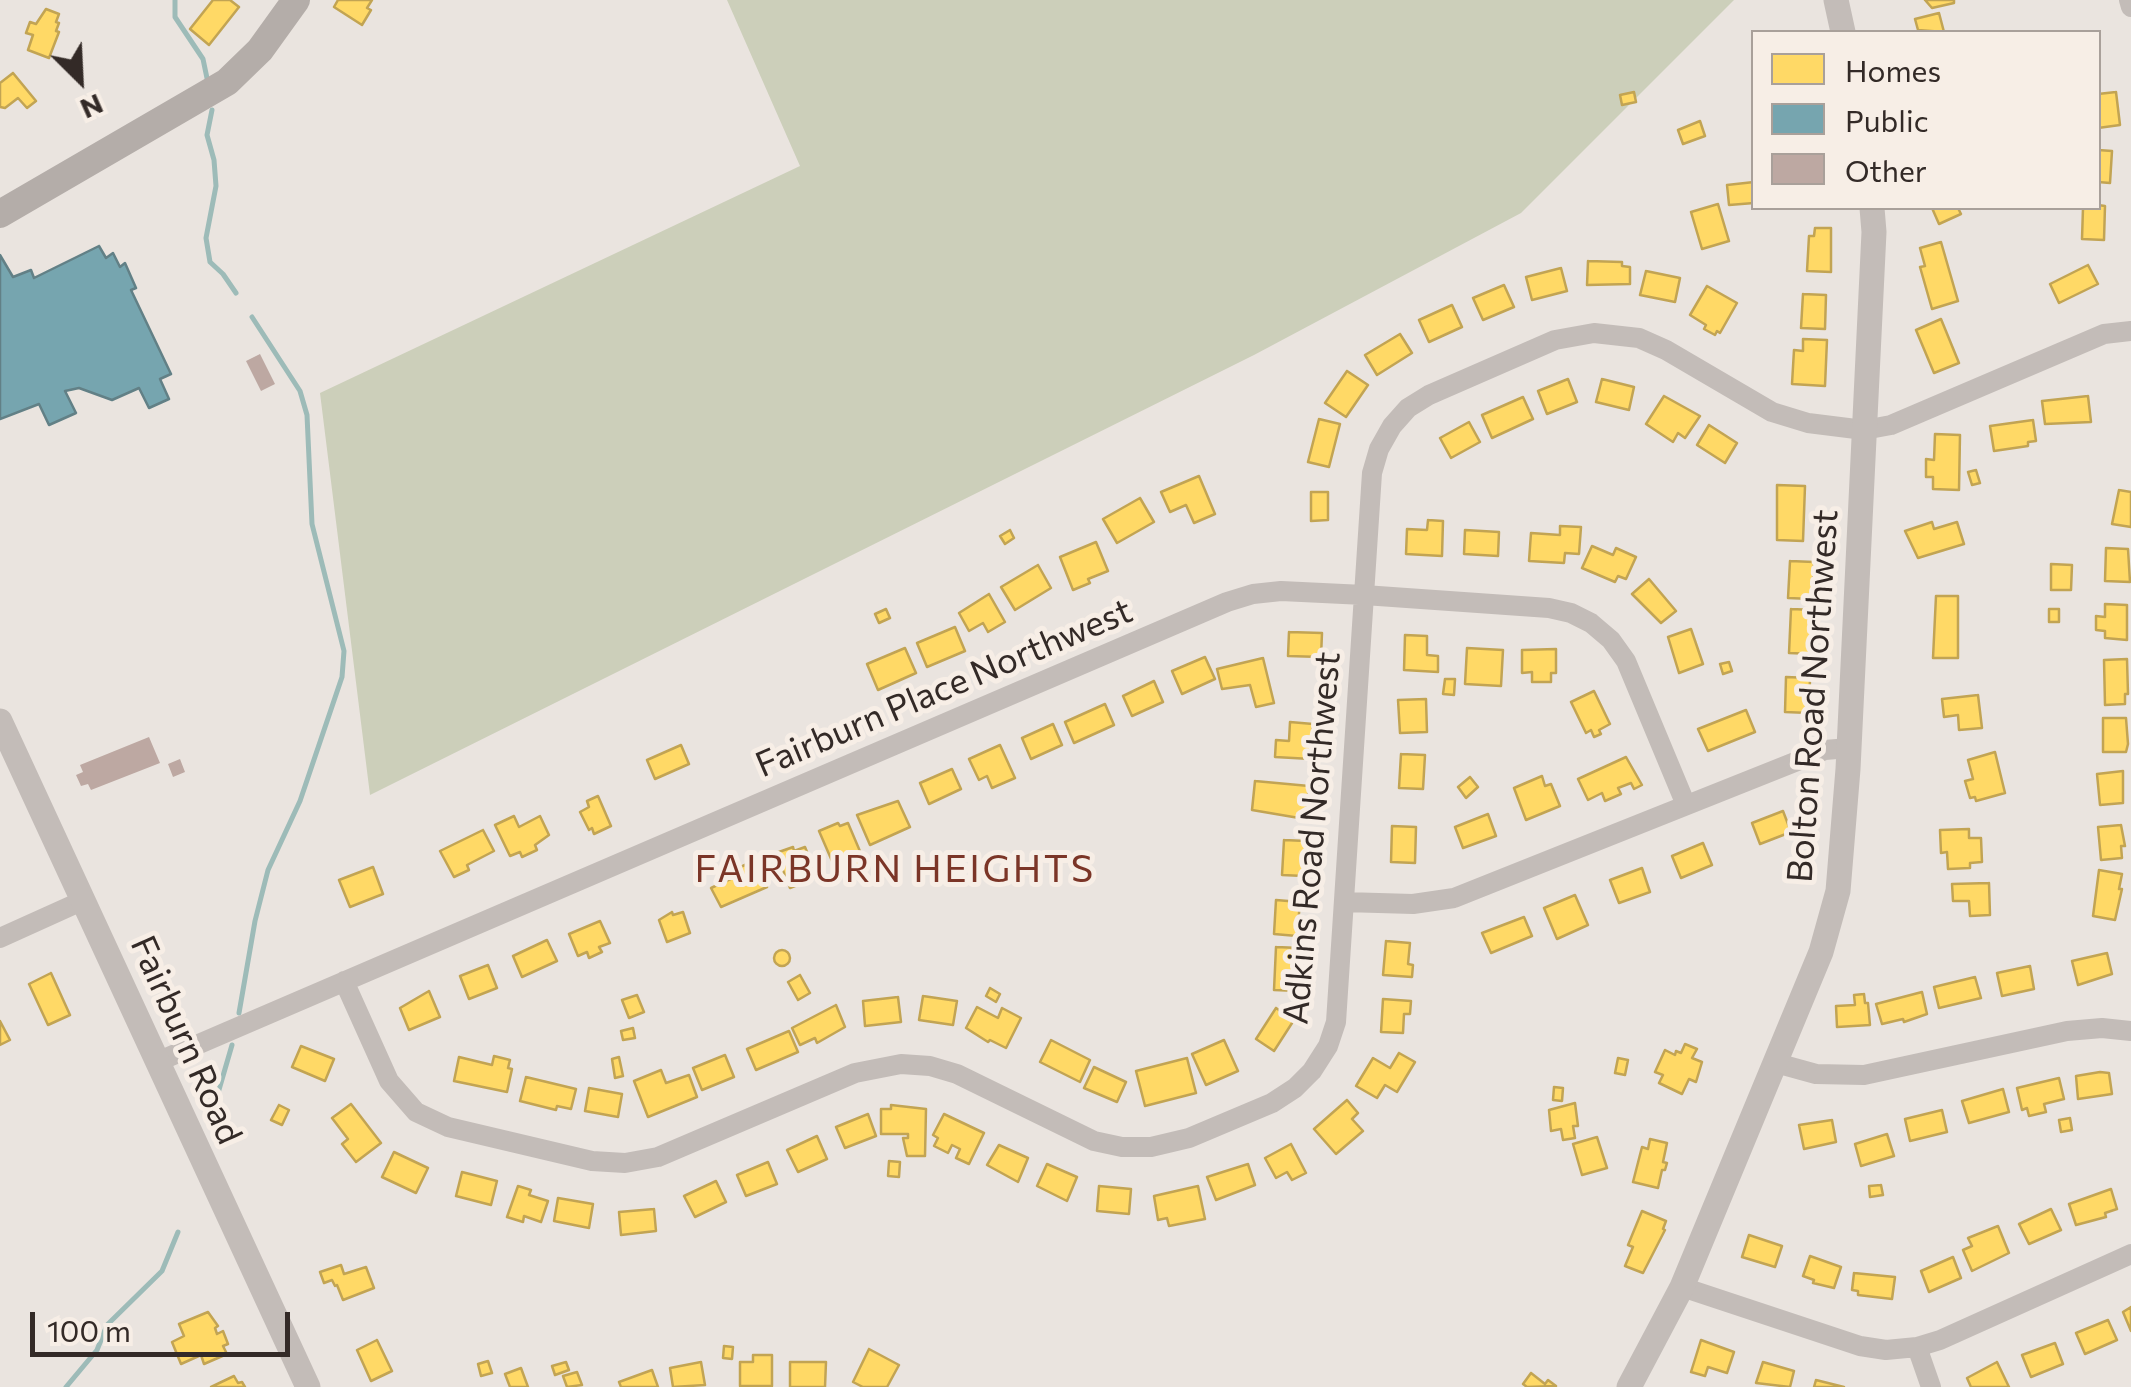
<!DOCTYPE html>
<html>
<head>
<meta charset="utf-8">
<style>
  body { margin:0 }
  #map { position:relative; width:2131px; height:1387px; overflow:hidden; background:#eae4df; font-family:Commissioner,sans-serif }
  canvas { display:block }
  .legend { position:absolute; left:1751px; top:30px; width:350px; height:180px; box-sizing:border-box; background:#f7eee6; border:2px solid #a9a09a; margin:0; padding:12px 18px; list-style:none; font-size:30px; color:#332a27 }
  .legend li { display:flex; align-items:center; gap:20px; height:50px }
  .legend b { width:50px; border:2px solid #a9a09a }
  .north { position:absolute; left:30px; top:30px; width:100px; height:100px; -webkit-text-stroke:8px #f7eee6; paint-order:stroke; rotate:156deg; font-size:28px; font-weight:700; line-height:40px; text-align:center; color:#332a27 }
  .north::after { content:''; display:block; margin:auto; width:35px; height:45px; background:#332a27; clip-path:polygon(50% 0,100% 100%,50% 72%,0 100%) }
  .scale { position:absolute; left:30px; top:1312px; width:260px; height:45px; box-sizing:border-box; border:5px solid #332a27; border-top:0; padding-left:12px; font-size:30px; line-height:35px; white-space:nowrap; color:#332a27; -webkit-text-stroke:8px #f7eee6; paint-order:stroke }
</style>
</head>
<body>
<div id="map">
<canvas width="2131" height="1387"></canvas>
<ul class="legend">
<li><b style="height:28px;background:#ffd966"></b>Homes</li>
<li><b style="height:28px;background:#76a5af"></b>Public</li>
<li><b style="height:28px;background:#bda8a2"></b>Other</li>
</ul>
<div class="north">N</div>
<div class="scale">100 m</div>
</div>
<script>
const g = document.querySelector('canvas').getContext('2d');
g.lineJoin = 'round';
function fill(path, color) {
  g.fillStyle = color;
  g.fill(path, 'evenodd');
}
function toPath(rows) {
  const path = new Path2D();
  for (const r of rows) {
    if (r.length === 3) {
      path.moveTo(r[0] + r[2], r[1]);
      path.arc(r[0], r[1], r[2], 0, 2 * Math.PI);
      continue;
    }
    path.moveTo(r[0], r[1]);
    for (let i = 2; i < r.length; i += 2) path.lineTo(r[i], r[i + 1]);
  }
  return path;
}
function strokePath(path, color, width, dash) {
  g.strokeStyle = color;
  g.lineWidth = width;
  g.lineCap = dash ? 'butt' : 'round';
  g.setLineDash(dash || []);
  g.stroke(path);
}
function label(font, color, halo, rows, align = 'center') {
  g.font = font + ' Commissioner,sans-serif';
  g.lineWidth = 10;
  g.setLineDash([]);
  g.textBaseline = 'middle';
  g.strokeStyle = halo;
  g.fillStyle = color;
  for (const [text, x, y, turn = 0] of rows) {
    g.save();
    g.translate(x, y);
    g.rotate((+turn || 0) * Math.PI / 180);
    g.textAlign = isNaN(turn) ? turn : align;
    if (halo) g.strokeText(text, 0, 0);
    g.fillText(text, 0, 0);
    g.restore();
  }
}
fill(toPath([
  [727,0,1734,0,1521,213,1254,355,370,795,320,393,800,166]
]), '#cccfba');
const homes = toPath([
  [213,0,230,0,239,7,209,45,190,29,213,0],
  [338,0,372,0,367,8,371,10,362,25,334,7,338,0],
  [1925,0,1954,0,1954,3,1932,8,1925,0],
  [46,9,59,14,56,22,59,23,56,31,59,32,49,58,28,50,33,35,26,33,30,22,36,24,46,9],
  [1939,13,1944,32,1918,30,1915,19,1939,13],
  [13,73,36,101,27,108,18,98,5,108,0,107,0,83,13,73],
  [1634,92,1636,102,1622,105,1620,95,1634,92],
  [2116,92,2120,125,2098,128,2098,94,2116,92],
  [1700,121,1705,136,1683,144,1678,130,1700,121],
  [2098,150,2112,151,2110,183,2098,182,2098,150],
  [1754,182,1754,203,1729,205,1727,185,1754,182],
  [1718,204,1729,241,1702,249,1691,212,1718,204],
  [2098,205,2105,206,2104,240,2082,239,2083,208,2098,205],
  [1932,208,1958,208,1961,214,1939,224,1932,208],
  [1815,228,1831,228,1831,272,1807,271,1809,236,1814,236,1815,228],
  [1941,242,1958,301,1932,309,1920,267,1925,266,1920,248,1941,242],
  [1588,261,1622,262,1622,266,1630,267,1630,284,1587,285,1588,261],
  [2088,265,2098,284,2059,303,2050,284,2088,265],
  [1561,268,1567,291,1532,300,1526,277,1561,268],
  [1646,271,1680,278,1675,302,1640,295,1646,271],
  [1504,285,1514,307,1483,320,1473,298,1504,285],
  [1707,286,1737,303,1720,333,1717,331,1715,335,1704,329,1706,325,1690,315,1707,286],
  [1803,294,1826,295,1825,329,1801,328,1803,294],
  [1452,305,1462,327,1429,342,1419,320,1452,305],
  [1941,319,1959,363,1934,373,1916,330,1941,319],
  [1400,334,1412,353,1377,375,1365,355,1400,334],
  [1803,339,1827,340,1825,386,1792,384,1794,350,1803,351,1803,339],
  [1347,371,1368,385,1346,417,1325,403,1347,371],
  [1568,379,1577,402,1547,414,1538,391,1568,379],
  [1602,379,1634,387,1629,410,1596,402,1602,379],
  [1664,396,1700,416,1685,438,1678,433,1673,442,1646,424,1664,396],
  [2088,396,2091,422,2045,424,2042,401,2088,396],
  [1523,397,1533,419,1492,438,1482,415,1523,397],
  [1319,419,1340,424,1329,467,1308,462,1319,419],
  [2033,420,2036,441,2028,442,2028,446,1994,451,1990,426,2033,420],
  [1469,422,1480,442,1451,458,1440,438,1469,422],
  [1709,425,1737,443,1725,463,1697,445,1709,425],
  [1935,434,1960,435,1959,490,1933,489,1933,477,1926,477,1926,459,1934,460,1935,434],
  [1976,470,1980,483,1972,485,1968,472,1976,470],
  [1199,476,1215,514,1194,523,1186,505,1170,512,1161,492,1199,476],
  [1777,485,1805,486,1803,541,1777,540,1777,485],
  [2119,490,2131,492,2131,527,2112,524,2119,490],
  [1311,492,1328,492,1328,520,1311,521,1311,492],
  [1140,498,1154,522,1117,543,1103,519,1140,498],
  [1428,520,1443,521,1442,556,1406,554,1407,529,1427,530,1428,520],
  [1932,522,1934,529,1957,522,1964,544,1918,558,1905,531,1932,522],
  [1560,526,1581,527,1579,554,1565,553,1564,563,1529,561,1531,533,1560,535,1560,526],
  [1010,530,1014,538,1005,544,1000,536,1010,530],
  [1465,530,1499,532,1498,556,1464,554,1465,530],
  [1096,542,1108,571,1088,579,1090,583,1073,590,1060,557,1096,542],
  [1592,546,1613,555,1616,548,1636,557,1626,579,1618,576,1615,582,1582,568,1592,546],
  [2106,548,2128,549,2130,582,2105,581,2106,548],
  [1790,561,1814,562,1812,599,1788,598,1790,561],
  [2051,564,2072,565,2071,590,2051,590,2051,564],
  [1038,565,1051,588,1015,610,1001,587,1038,565],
  [1649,579,1676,611,1661,623,1632,594,1649,579],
  [989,594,1005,622,988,632,983,623,969,631,959,613,989,594],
  [1936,596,1958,596,1958,658,1933,658,1936,596],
  [2105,604,2127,605,2127,640,2105,638,2105,631,2096,630,2096,616,2105,617,2105,604],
  [886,609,890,618,879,623,875,614,886,609],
  [1791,609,1815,610,1813,654,1789,653,1791,609],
  [2049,609,2059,609,2059,622,2049,622,2049,609],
  [955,627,965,651,927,667,917,643,955,627],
  [1691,629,1703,664,1679,673,1668,637,1691,629],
  [1289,632,1322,633,1321,657,1288,656,1289,632],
  [1405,635,1427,636,1427,655,1438,656,1438,672,1404,670,1405,635],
  [905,648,916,673,878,690,867,664,905,648],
  [1467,648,1503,650,1501,686,1465,684,1467,648],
  [1556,649,1556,673,1551,673,1551,682,1532,682,1532,672,1522,673,1522,650,1556,649],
  [1205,657,1215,679,1182,694,1172,671,1205,657],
  [1263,658,1274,703,1256,707,1250,685,1222,689,1217,669,1263,658],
  [2127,659,2128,694,2125,694,2125,704,2105,705,2104,660,2127,659],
  [1729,662,1732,671,1723,674,1720,664,1729,662],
  [1786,677,1810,678,1809,713,1785,712,1786,677],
  [1445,679,1455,679,1454,695,1443,694,1445,679],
  [1154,681,1163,702,1132,716,1123,696,1154,681],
  [1594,691,1610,724,1599,730,1601,734,1594,737,1591,730,1586,733,1571,702,1594,691],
  [1978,695,1982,728,1959,730,1958,715,1944,717,1942,699,1978,695],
  [1426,699,1427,732,1400,733,1398,700,1426,699],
  [1105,704,1114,725,1074,743,1065,722,1105,704],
  [1746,710,1755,732,1708,751,1698,729,1746,710],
  [2103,718,2126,718,2128,744,2126,752,2103,752,2103,718],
  [1290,722,1313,724,1311,759,1275,757,1276,740,1289,741,1290,722],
  [1053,724,1062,745,1031,759,1022,738,1053,724],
  [681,745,689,764,655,779,647,760,681,745],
  [1000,745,1015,778,992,788,987,776,979,780,969,759,1000,745],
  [1995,752,2005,793,1976,801,1975,797,1970,798,1965,781,1973,779,1968,760,1995,752],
  [1401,754,1425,755,1423,789,1399,788,1401,754],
  [1626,757,1642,785,1634,789,1631,783,1618,788,1621,794,1605,801,1602,793,1588,800,1578,779,1626,757],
  [952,769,961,789,929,804,920,783,952,769],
  [2123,771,2123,803,2100,805,2097,774,2123,771],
  [1542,776,1545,786,1551,784,1560,806,1526,820,1514,788,1542,776],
  [1470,777,1478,787,1466,798,1458,787,1470,777],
  [1255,781,1309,786,1305,819,1252,810,1255,781],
  [598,796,611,826,594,834,592,828,589,830,580,812,589,807,587,801,598,796],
  [898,801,910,827,870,845,857,815,898,801],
  [1783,811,1791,832,1760,844,1752,823,1783,811],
  [1488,814,1496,836,1463,848,1455,827,1488,814],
  [514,816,519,827,540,816,549,835,535,845,537,850,522,857,520,852,510,856,495,825,514,816],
  [838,823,840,826,848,823,862,856,859,857,863,866,843,874,839,866,835,868,819,831,838,823],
  [2121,825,2125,846,2121,846,2122,858,2101,860,2098,827,2121,825],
  [1392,826,1416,827,1415,863,1391,862,1392,826],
  [1969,829,1969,838,1981,838,1982,862,1970,863,1970,868,1948,869,1947,852,1941,853,1940,830,1969,829],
  [483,830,494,851,467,865,469,870,454,877,440,851,483,830],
  [1284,840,1306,841,1304,876,1282,875,1284,840],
  [1703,843,1712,865,1681,878,1672,856,1703,843],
  [793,847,794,851,805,847,817,877,790,888,776,853,793,847],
  [747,864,750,870,757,866,767,887,721,907,711,888,737,876,734,870,747,864],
  [373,867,383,894,350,907,339,880,373,867],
  [1642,868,1650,892,1619,903,1610,880,1642,868],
  [2099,870,2122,874,2119,889,2122,889,2115,920,2093,916,2099,870],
  [1989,883,1990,915,1970,916,1969,901,1953,901,1952,884,1989,883],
  [1575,895,1588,925,1557,939,1544,908,1575,895],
  [1276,900,1300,902,1297,936,1274,934,1276,900],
  [672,912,673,915,683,912,690,933,667,942,659,920,672,912],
  [1524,917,1532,936,1491,953,1482,933,1524,917],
  [600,921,610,943,599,947,602,952,589,958,587,952,578,956,569,934,600,921],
  [547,940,557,961,522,977,513,956,547,940],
  [1386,941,1410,943,1408,964,1413,965,1412,977,1383,975,1386,941],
  [1276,947,1300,948,1299,991,1274,990,1276,947],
  [782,958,8],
  [2107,953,2112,974,2078,985,2072,961,2107,953],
  [488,965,497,988,469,999,460,976,488,965],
  [2030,966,2034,989,2002,996,1997,973,2030,966],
  [51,973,70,1015,48,1025,29,984,51,973],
  [800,975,810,993,798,1000,788,982,800,975],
  [1975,977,1981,998,1939,1008,1934,987,1975,977],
  [990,988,1000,994,996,1002,986,996,990,988],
  [429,991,440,1017,409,1030,400,1008,429,991],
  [1922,992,1927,1014,1904,1022,1903,1019,1882,1024,1876,1004,1922,992],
  [1864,994,1865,1003,1868,1003,1870,1025,1837,1027,1836,1006,1855,1005,1854,995,1864,994],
  [637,995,644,1012,629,1018,622,1000,637,995],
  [923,996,957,1001,953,1025,919,1020,923,996],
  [898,997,901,1022,865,1026,863,1001,898,997],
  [1383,999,1411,1001,1410,1014,1404,1014,1403,1033,1381,1032,1383,999],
  [836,1005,845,1027,817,1043,815,1038,800,1045,792,1028,836,1005],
  [977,1007,998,1018,1002,1008,1021,1018,1006,1048,990,1040,988,1042,966,1028,977,1007],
  [1276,1008,1294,1020,1274,1051,1256,1039,1276,1008],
  [0,1021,10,1040,0,1045,0,1021],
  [633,1028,635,1038,623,1040,621,1031,633,1028],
  [789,1031,798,1052,756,1070,747,1049,789,1031],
  [1051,1040,1090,1060,1080,1082,1040,1062,1051,1040],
  [1224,1040,1238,1071,1206,1085,1192,1054,1224,1040],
  [1685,1044,1697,1049,1692,1058,1702,1062,1696,1082,1689,1079,1682,1094,1659,1083,1663,1075,1655,1072,1665,1050,1675,1055,1676,1051,1681,1053,1685,1044],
  [301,1046,334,1059,325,1081,292,1067,301,1046],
  [1399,1053,1415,1062,1397,1092,1385,1085,1377,1098,1356,1086,1373,1058,1390,1068,1399,1053],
  [725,1055,734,1077,702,1090,693,1068,725,1055],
  [494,1056,510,1060,508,1068,512,1069,507,1092,454,1081,459,1057,492,1065,494,1056],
  [619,1057,623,1076,615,1078,612,1059,619,1057],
  [1187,1058,1196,1093,1145,1106,1136,1071,1187,1058],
  [1618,1058,1628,1060,1625,1075,1615,1073,1618,1058],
  [1094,1067,1126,1082,1117,1102,1084,1088,1094,1067],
  [661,1070,666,1083,689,1075,697,1097,648,1117,634,1081,661,1070],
  [2100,1072,2109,1073,2112,1094,2078,1099,2076,1076,2100,1072],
  [526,1077,576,1089,571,1109,557,1106,556,1110,520,1101,526,1077],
  [2059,1078,2064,1099,2044,1104,2046,1112,2029,1116,2027,1108,2022,1110,2017,1088,2059,1078],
  [1554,1087,1563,1088,1562,1101,1553,1100,1554,1087],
  [589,1088,622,1094,618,1117,585,1111,589,1088],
  [2003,1089,2009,1112,1969,1123,1962,1101,2003,1089],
  [1347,1100,1358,1113,1352,1119,1363,1131,1336,1154,1314,1129,1347,1100],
  [1575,1103,1578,1126,1573,1126,1575,1138,1563,1140,1561,1129,1551,1131,1549,1110,1575,1103],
  [351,1104,381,1143,356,1162,342,1144,348,1139,332,1118,351,1104],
  [279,1105,289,1110,282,1125,271,1120,279,1105],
  [891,1105,926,1109,925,1156,907,1156,903,1138,908,1138,908,1134,881,1134,881,1109,891,1109,891,1105],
  [1942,1110,1947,1132,1910,1141,1905,1119,1942,1110],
  [868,1114,876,1136,845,1148,836,1127,868,1114],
  [944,1114,984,1133,969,1164,956,1158,960,1149,952,1145,948,1153,934,1146,938,1138,933,1135,944,1114],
  [2070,1118,2072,1130,2061,1132,2059,1120,2070,1118],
  [1832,1120,1836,1142,1804,1149,1799,1125,1832,1120],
  [1887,1134,1894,1156,1861,1166,1855,1144,1887,1134],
  [817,1136,827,1159,798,1172,787,1150,817,1136],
  [1597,1137,1607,1168,1582,1175,1573,1144,1597,1137],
  [1650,1139,1667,1143,1663,1162,1667,1163,1665,1170,1662,1170,1658,1188,1633,1182,1642,1147,1648,1149,1650,1139],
  [1291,1144,1306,1173,1292,1180,1287,1172,1276,1178,1265,1158,1291,1144],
  [999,1145,1028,1158,1018,1182,987,1165,999,1145],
  [394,1152,428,1168,416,1193,382,1177,394,1152],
  [889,1161,900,1162,899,1177,888,1176,889,1161],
  [768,1162,777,1184,746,1196,737,1175,768,1162],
  [1047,1164,1077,1177,1067,1201,1037,1186,1047,1164],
  [1248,1164,1255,1185,1216,1200,1207,1177,1248,1164],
  [462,1172,497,1181,491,1205,456,1196,462,1172],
  [716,1181,726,1202,695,1217,684,1196,716,1181],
  [1881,1185,1883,1195,1870,1197,1869,1186,1881,1185],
  [518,1186,531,1190,529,1195,548,1201,541,1222,524,1216,523,1222,507,1217,518,1186],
  [1099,1186,1131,1189,1129,1214,1097,1211,1099,1186],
  [1198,1186,1205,1219,1169,1226,1167,1218,1158,1220,1154,1196,1198,1186],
  [2111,1189,2117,1209,2105,1213,2106,1217,2076,1225,2069,1204,2111,1189],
  [558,1198,593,1204,589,1228,554,1221,558,1198],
  [654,1209,656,1231,621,1235,619,1212,654,1209],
  [2051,1209,2061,1230,2029,1244,2019,1224,2051,1209],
  [1642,1211,1666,1221,1663,1229,1665,1230,1643,1273,1625,1266,1633,1247,1628,1245,1642,1211],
  [1998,1226,2009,1253,1972,1271,1963,1250,1972,1246,1968,1238,1998,1226],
  [1749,1235,1782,1246,1775,1267,1742,1257,1749,1235],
  [1810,1256,1841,1267,1834,1288,1813,1283,1814,1280,1803,1276,1810,1256],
  [1953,1257,1961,1278,1929,1292,1921,1271,1953,1257],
  [341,1265,344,1274,366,1267,374,1288,343,1300,337,1285,335,1286,332,1280,324,1283,320,1272,341,1265],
  [1854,1273,1895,1277,1892,1299,1858,1295,1858,1291,1852,1290,1854,1273],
  [2131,1307,2131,1331,2123,1312,2131,1307],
  [208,1312,218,1326,215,1328,217,1334,223,1331,228,1344,223,1346,227,1354,204,1364,201,1355,181,1364,172,1342,184,1336,179,1324,208,1312],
  [2108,1320,2117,1340,2085,1354,2076,1333,2108,1320],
  [377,1340,392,1371,371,1381,357,1350,377,1340],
  [1701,1340,1734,1352,1727,1373,1708,1367,1705,1376,1691,1372,1701,1340],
  [2055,1343,2063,1364,2031,1377,2022,1355,2055,1343],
  [724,1346,733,1347,732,1359,723,1358,724,1346],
  [869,1349,899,1365,887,1387,863,1387,853,1382,869,1349],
  [753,1355,772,1355,772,1386,740,1386,740,1362,753,1362,753,1355],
  [488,1361,492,1373,481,1376,478,1364,488,1361],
  [566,1362,569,1370,555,1375,552,1366,566,1362],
  [701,1362,705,1385,673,1387,670,1368,701,1362],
  [790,1362,826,1362,825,1387,790,1387,790,1362],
  [1763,1362,1794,1371,1790,1387,1756,1383,1763,1362],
  [1997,1362,2009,1387,1971,1387,1967,1378,1997,1362],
  [521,1368,528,1387,510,1387,505,1374,521,1368],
  [652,1370,658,1387,621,1387,619,1382,652,1370],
  [577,1372,582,1385,567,1387,563,1376,577,1372],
  [1531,1373,1545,1384,1548,1380,1556,1386,1527,1387,1523,1384,1531,1373],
  [234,1376,238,1383,242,1382,245,1387,211,1387,234,1376],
  [1816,1380,1844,1387,1814,1387,1816,1380]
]);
fill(homes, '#ffd966');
strokePath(homes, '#c2a453', 2.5);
const public = toPath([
  [99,246,106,258,113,253,120,267,125,263,136,288,131,290,171,374,160,379,169,399,149,408,139,388,112,400,79,388,65,391,76,413,49,425,39,404,0,419,0,255,13,277,31,270,34,278,99,246]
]);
fill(public, '#76a5af');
strokePath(public, '#628086', 2.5);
strokePath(toPath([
  [175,0,175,17,203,59,208,83],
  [212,110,207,135,214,160,216,186,206,238,210,262,223,274,236,293],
  [239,1013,255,921,268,870,300,801,342,677,344,651,312,524,307,415,300,391,252,317],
  [209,1124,232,1045],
  [66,1387,97,1350,107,1325,162,1271,178,1232]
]), '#9dbbb8', 5);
fill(toPath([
  [260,354,275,384,261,391,246,361],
  [149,737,160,763,91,790,88,784,81,786,76,775,83,772,80,765],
  [180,759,185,772,173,777,168,764]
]), '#bda8a2');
strokePath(toPath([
  [2129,0,2131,7],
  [1344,902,1413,904,1454,898,1825,750,1849,748],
  [0,938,84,900],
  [344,981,389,1081,416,1112,448,1127,592,1161,625,1163,658,1157,855,1073,901,1064,930,1066,957,1074,1094,1141,1122,1147,1151,1147,1189,1138,1272,1103,1295,1088,1312,1071,1328,1046,1336,1022,1372,473,1379,449,1392,426,1408,408,1429,395,1555,340,1594,333,1639,338,1666,350,1772,412,1808,423,1864,430,1891,425,2104,334,2131,331],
  [157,1062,1227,602,1253,594,1281,591,1364,595,1549,608,1571,613,1591,623,1611,640,1626,661,1686,805],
  [1776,1063,1816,1074,1864,1075,2067,1031,2102,1028,2131,1031],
  [1682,1287,1860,1346,1886,1350,1917,1347,1940,1340,2131,1254],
  [1917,1347,1931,1387]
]), '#c3bcb8', 20);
strokePath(toPath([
  [1836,0,1843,32],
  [0,721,308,1387],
  [1629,1387,1682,1287,1821,952,1838,891,1848,769,1874,232,1872,208]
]), '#c3bcb8', 25);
strokePath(toPath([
  [0,214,227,82,260,50,296,0]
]), '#b4ada9', 28);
label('35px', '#332a27', '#f7eee6', [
  ["Fairburn Place Northwest",944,688,-23],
  ["Bolton Road Northwest",1813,696,-86],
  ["Adkins Road Northwest",1312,838,-85],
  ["Fairburn Road",186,1040,66]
]);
g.letterSpacing = '2.5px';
label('38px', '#7b3527', '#f7eee6', [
  ["FAIRBURN HEIGHTS",895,869]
]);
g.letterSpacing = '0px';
</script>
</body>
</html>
